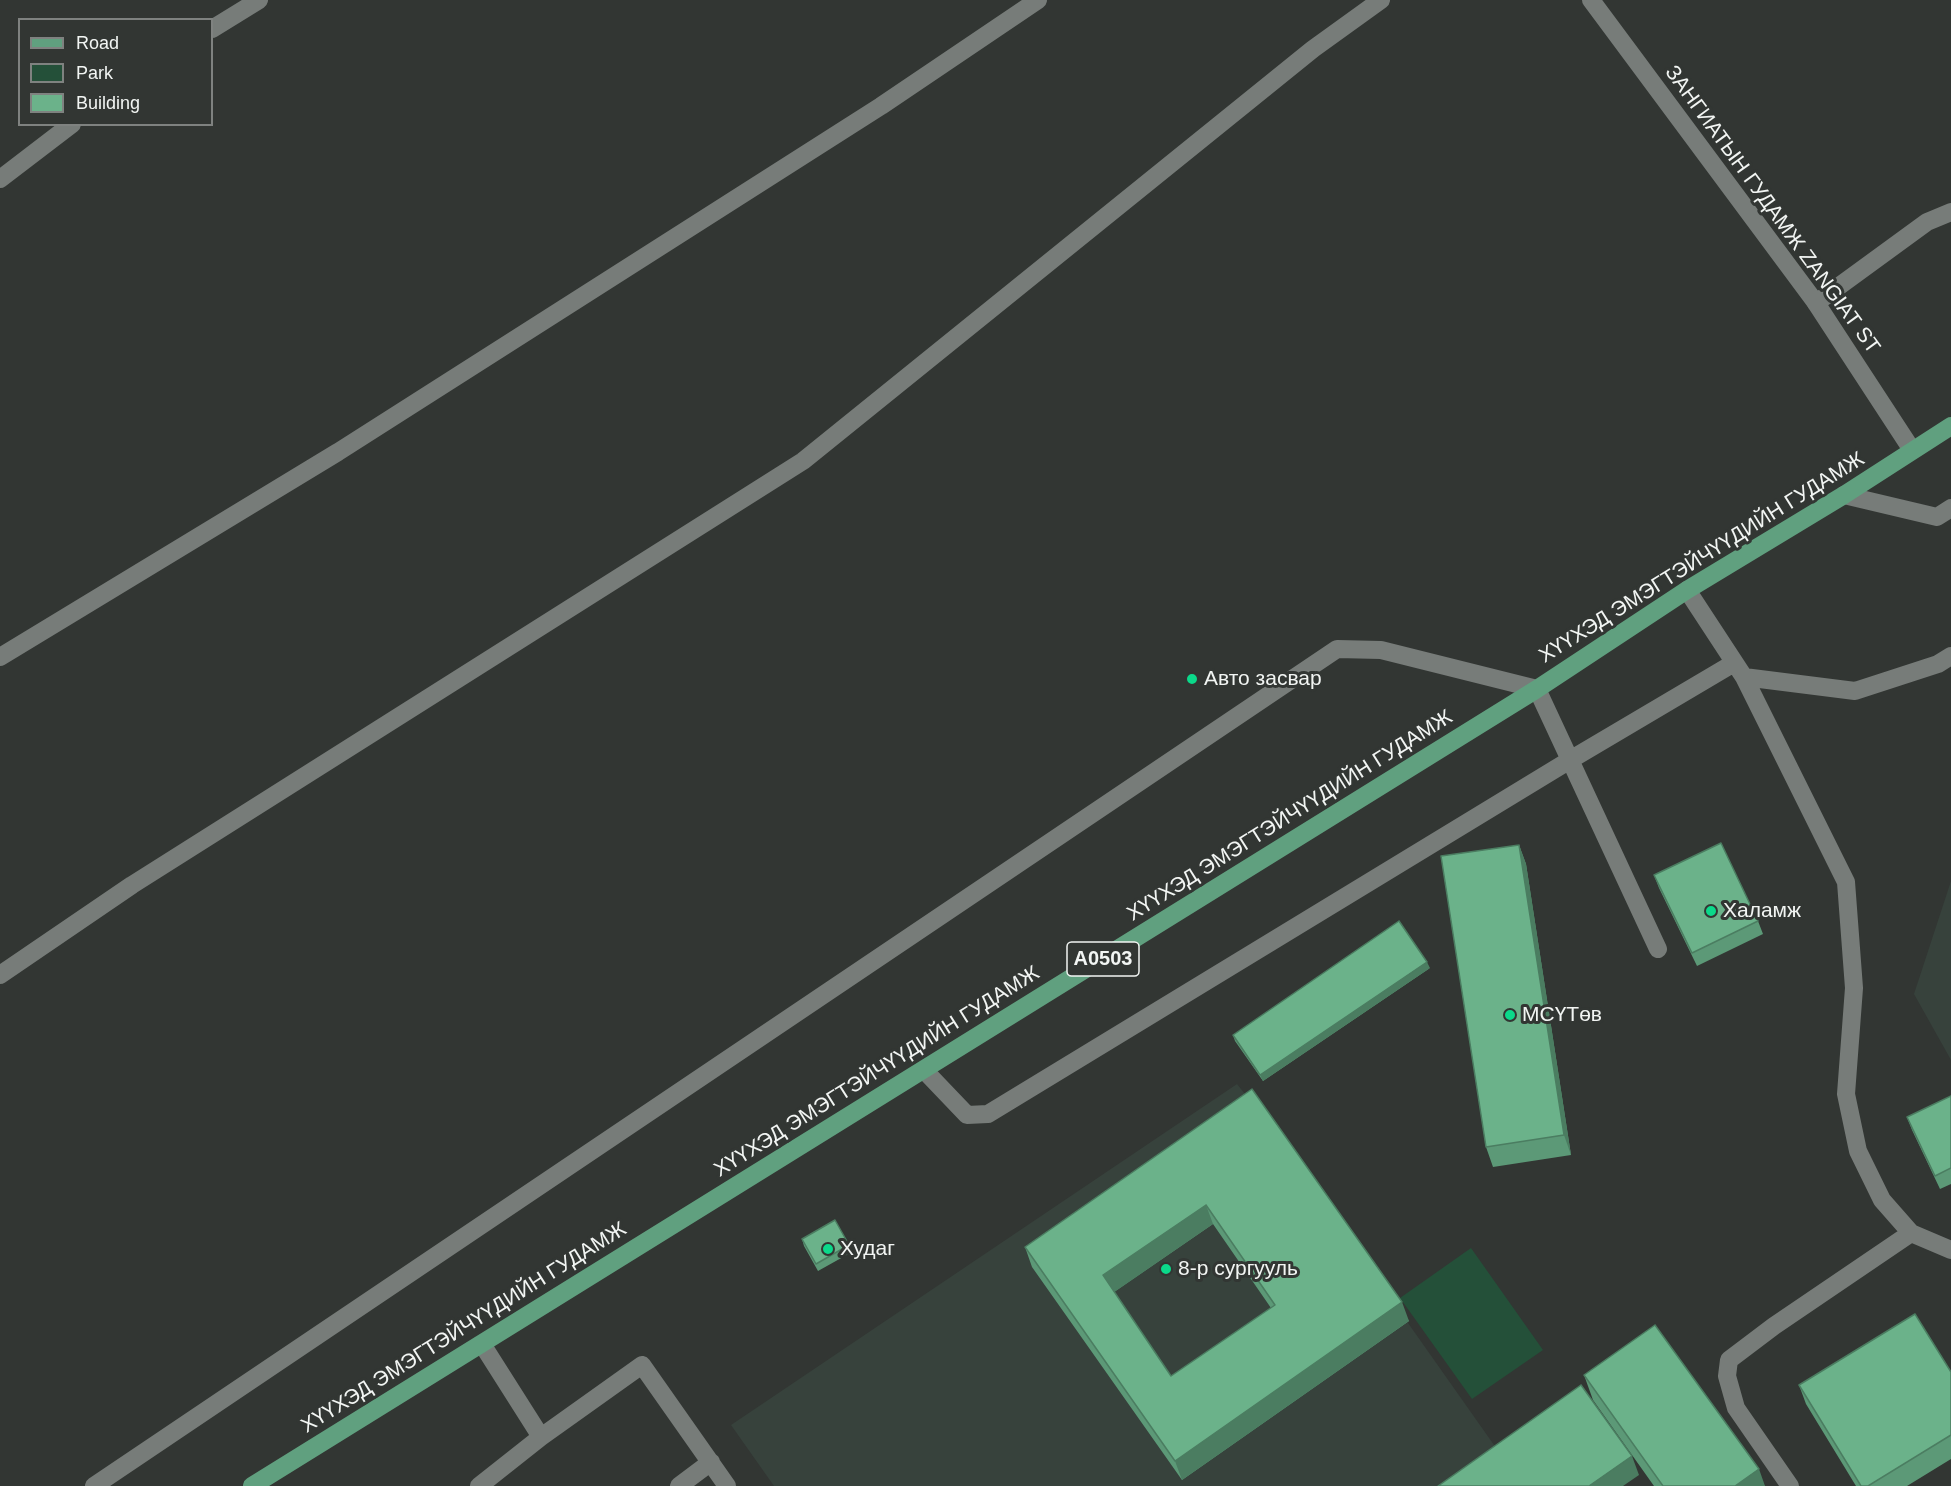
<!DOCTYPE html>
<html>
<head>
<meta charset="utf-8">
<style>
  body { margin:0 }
  #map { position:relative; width:1951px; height:1486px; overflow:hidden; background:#323633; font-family:Helvetica,sans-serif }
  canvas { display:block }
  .legend { position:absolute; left:18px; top:18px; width:195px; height:108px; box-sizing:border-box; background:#323633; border:2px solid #7f8280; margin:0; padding:8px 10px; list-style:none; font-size:18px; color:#f2f5f3 }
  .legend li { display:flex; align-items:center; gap:12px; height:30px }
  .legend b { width:30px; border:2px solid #7f8280 }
</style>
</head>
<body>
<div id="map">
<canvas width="1951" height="1486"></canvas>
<ul class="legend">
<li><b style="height:8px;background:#60a07f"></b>Road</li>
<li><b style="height:16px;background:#245039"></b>Park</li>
<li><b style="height:16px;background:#6bb28a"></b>Building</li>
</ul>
</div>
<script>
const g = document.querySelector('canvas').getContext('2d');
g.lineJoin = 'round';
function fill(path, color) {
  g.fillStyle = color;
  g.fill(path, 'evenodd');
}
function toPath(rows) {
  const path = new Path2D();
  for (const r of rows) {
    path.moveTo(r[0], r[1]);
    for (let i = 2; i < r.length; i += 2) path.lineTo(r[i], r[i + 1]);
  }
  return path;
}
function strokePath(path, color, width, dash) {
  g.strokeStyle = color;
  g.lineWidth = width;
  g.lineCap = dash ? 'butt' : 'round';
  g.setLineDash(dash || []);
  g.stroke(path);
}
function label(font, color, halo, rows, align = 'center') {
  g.font = font + ' Helvetica,sans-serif';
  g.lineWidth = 6;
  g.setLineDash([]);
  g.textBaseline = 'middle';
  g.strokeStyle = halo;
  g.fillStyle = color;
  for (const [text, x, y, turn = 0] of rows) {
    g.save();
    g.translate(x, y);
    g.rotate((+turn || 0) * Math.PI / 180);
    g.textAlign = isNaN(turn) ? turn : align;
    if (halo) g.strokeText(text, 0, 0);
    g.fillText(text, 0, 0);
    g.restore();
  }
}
fill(toPath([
  [1951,881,1951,1060,1914,994],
  [1237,1084,1260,1113,1506,1462,1473,1486,774,1486,731,1425]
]), '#37423c');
fill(toPath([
  [1471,1248,1543,1350,1472,1399,1400,1298]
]), '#245039');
strokePath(toPath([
  [1816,303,1927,222,1951,212],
  [1844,495,1937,517,1951,508],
  [1687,590,1744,677,1846,882,1854,988,1846,1094,1858,1151,1882,1200,1911,1233,1951,1250],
  [1744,677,1855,691,1938,664,1951,656],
  [1537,689,1658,949],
  [924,1070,967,1115,988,1114,1570,760,1734,663],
  [482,1344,541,1437,642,1365,727,1486],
  [479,1486,541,1437],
  [679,1486,711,1462],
  [1790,1486,1736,1408,1727,1376,1729,1360,1774,1326,1911,1233]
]), '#777c79', 18);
strokePath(toPath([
  [212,29,259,0],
  [0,179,72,124],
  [0,657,338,452,881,106,1038,0],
  [0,975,132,885,803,461,1313,49,1381,0],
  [94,1486,1337,649,1381,650,1537,689]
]), '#777c79', 18);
strokePath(toPath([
  [1591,0,1816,303,1912,450]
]), '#777c79', 18);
strokePath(toPath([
  [252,1486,1537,689,1687,590,1844,495,1951,426]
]), '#60a07f', 18);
fill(toPath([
  [1519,845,1526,864,1571,1155,1493,1167,1486,1147],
  [1654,875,1758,921,1763,934,1697,966,1659,888],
  [1430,968,1263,1081,1235,1041,1233,1035],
  [1252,1089,1409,1321,1182,1480,1032,1267,1025,1247],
  [1213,1224,1271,1308,1171,1376,1114,1292],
  [1951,1096,1951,1184,1940,1189,1912,1130,1907,1117],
  [802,1239,849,1245,852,1252,818,1271,804,1246],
  [1951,1372,1951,1459,1907,1486,1856,1486,1806,1404,1799,1385],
  [1584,1375,1765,1486,1654,1486,1593,1400]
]), '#5c9977');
fill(toPath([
  [1519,845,1526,864,1571,1155,1564,1135],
  [1427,962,1430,968,1263,1081,1260,1075],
  [1206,1205,1213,1224,1110,1295,1103,1275],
  [1402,1302,1409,1321,1182,1480,1175,1461],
  [1632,1456,1639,1475,1623,1486,1589,1486],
  [1759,1469,1765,1486,1735,1486]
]), '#4b7d61');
const building = toPath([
  [1721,843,1758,921,1692,953,1654,875,1721,843],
  [1519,845,1564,1135,1486,1147,1441,856,1519,845],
  [1399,921,1427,962,1260,1075,1233,1035,1399,921],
  [1252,1089,1402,1302,1175,1461,1025,1247,1252,1089],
  [1206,1205,1275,1305,1171,1376,1103,1275,1206,1205],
  [1951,1096,1951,1168,1935,1176,1907,1117,1951,1096],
  [835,1220,849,1245,816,1264,802,1239,835,1220],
  [1915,1314,1951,1372,1951,1435,1868,1486,1861,1486,1799,1385,1915,1314],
  [1655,1325,1759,1469,1735,1486,1663,1486,1584,1375,1655,1325],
  [1581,1385,1632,1456,1589,1486,1438,1486,1581,1385]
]);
fill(building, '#6bb28a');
strokePath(building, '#4b7d61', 1.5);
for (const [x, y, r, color] of [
  [1192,679,6,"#0bd98a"],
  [1711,911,6,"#0bd98a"],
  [1510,1015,6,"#0bd98a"],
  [828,1249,6,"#0bd98a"],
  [1166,1269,6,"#0bd98a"]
]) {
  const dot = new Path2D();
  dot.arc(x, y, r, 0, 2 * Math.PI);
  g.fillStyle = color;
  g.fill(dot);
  strokePath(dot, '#323633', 2);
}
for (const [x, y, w] of [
  [1103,959,72]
]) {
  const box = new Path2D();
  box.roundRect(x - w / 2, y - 17, w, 34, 4.5);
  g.fillStyle = '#323633';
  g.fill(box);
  strokePath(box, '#f2f5f3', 1.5);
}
label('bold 20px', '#f2f5f3', null, [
  ["A0503",1103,959]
]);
label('21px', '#f2f5f3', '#323633', [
  ["ЗАНГИАТЫН ГУДАМЖ ZANGIAT ST",1772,210,54],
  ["ХҮҮХЭД ЭМЭГТЭЙЧҮҮДИЙН ГУДАМЖ",1702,558,-32],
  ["ХҮҮХЭД ЭМЭГТЭЙЧҮҮДИЙН ГУДАМЖ",1290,816,-32],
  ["ХҮҮХЭД ЭМЭГТЭЙЧҮҮДИЙН ГУДАМЖ",877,1072,-32],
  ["ХҮҮХЭД ЭМЭГТЭЙЧҮҮДИЙН ГУДАМЖ",464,1328,-32]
]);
label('21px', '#f2f5f3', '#323633', [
  ["Авто засвар",1204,679],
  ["Халамж",1723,911],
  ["МСҮТөв",1522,1015],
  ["Худаг",840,1249],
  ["8-р сургууль",1178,1269]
], 'left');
</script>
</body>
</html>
